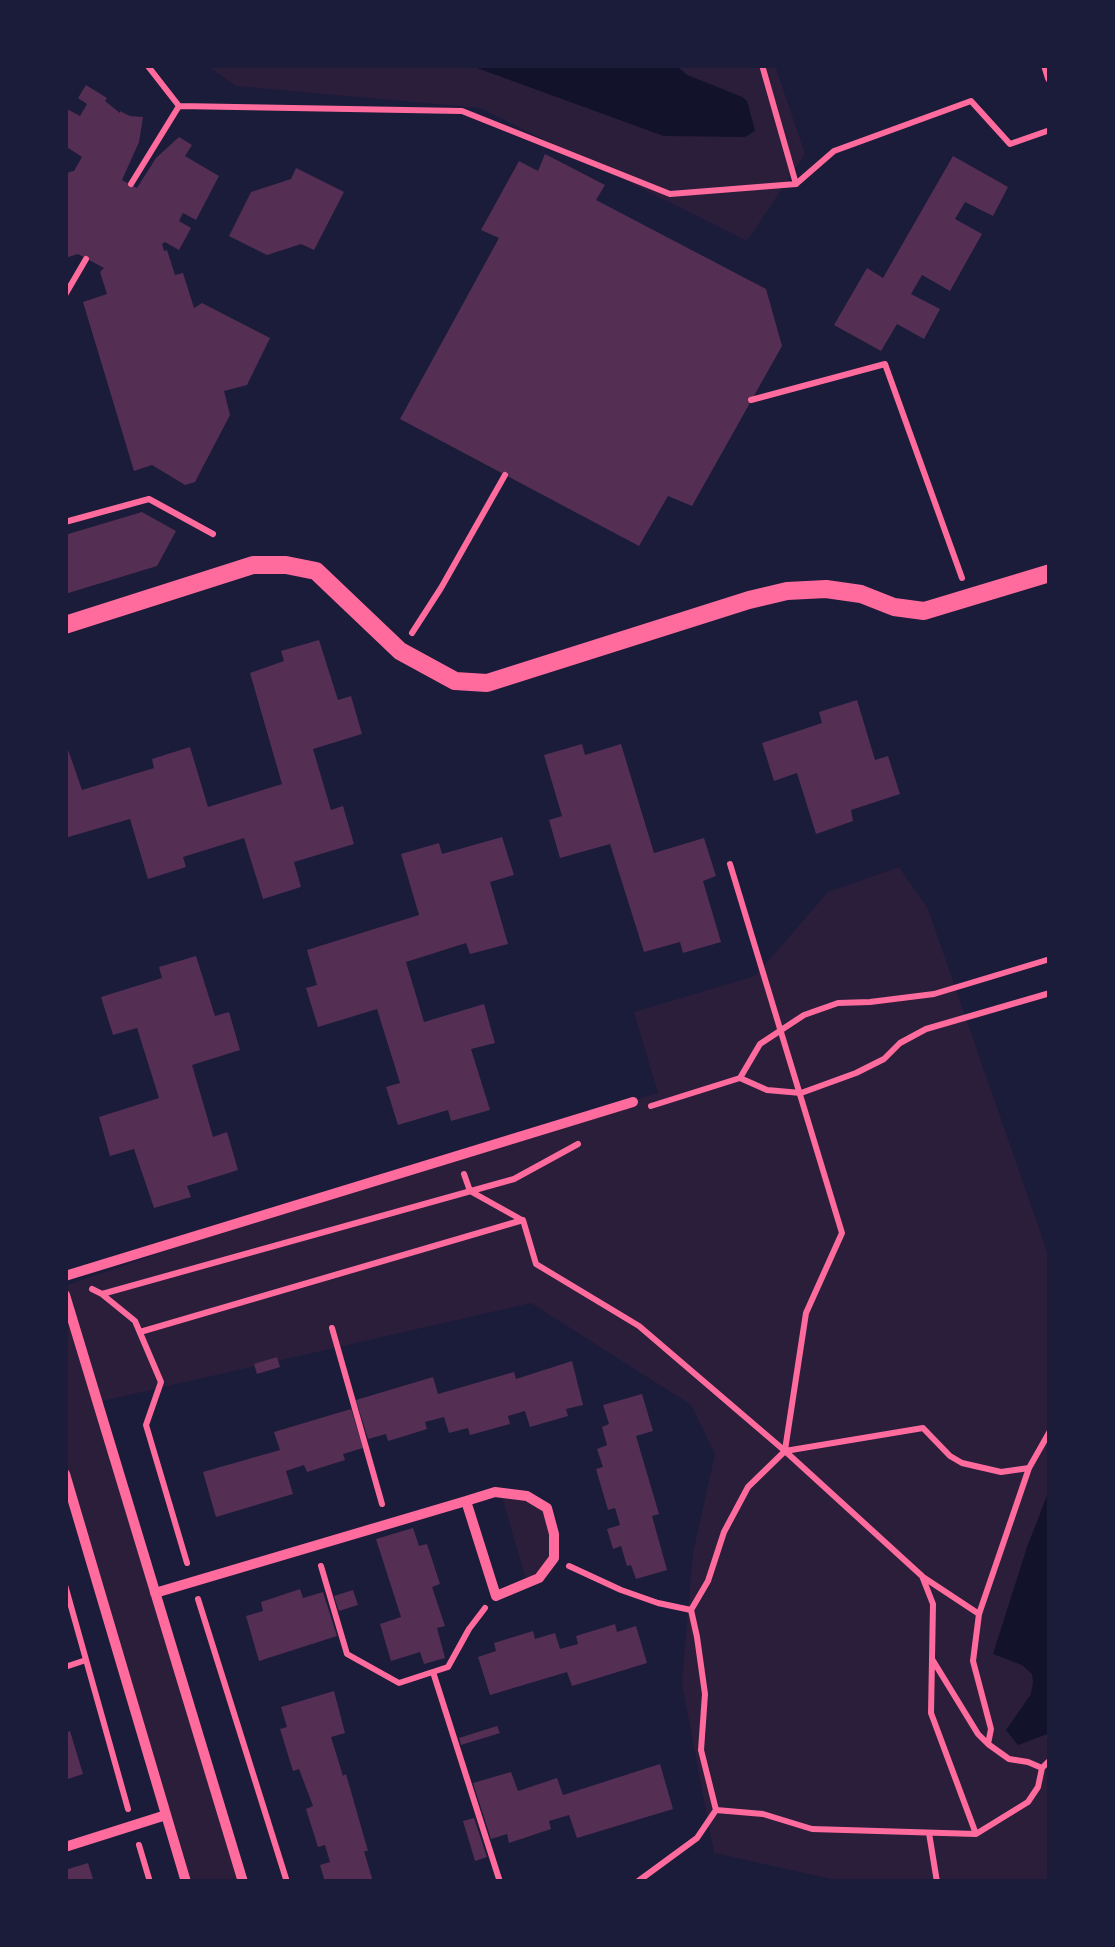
<!DOCTYPE html>
<html>
<head>
<meta charset="utf-8">
<style>
  body { margin:0 }
  #map { position:relative; width:1115px; height:1947px; overflow:hidden; background:#1b1b3a; font-family:"IBM Plex Serif",serif }
  canvas { display:block }
  .frame { position:absolute; inset:0; border:68px solid #1b1b3a; pointer-events:none }
</style>
</head>
<body>
<div id="map">
<canvas width="1115" height="1947"></canvas>
<div class="frame"></div>
</div>
<script>
const g = document.querySelector('canvas').getContext('2d');
g.lineJoin = 'round';
function fill(path, color) {
  g.fillStyle = color;
  g.fill(path, 'evenodd');
}
function toPath(rows) {
  const path = new Path2D();
  for (const r of rows) {
    path.moveTo(r[0], r[1]);
    for (let i = 2; i < r.length; i += 2) path.lineTo(r[i], r[i + 1]);
  }
  return path;
}
function strokePath(path, color, width, dash) {
  g.strokeStyle = color;
  g.lineWidth = width;
  g.lineCap = dash ? 'butt' : 'round';
  g.setLineDash(dash || []);
  g.stroke(path);
}
fill(toPath([
  [206,65,469,65,664,136,755,131,747,101,742,97,687,75,676,65,775,65,805,154,747,241,480,108,236,86],
  [899,867,928,909,1050,1260,1050,1882,845,1882,714,1853,682,1684,693,1553,715,1454,691,1405,531,1303,98,1402,243,1882,187,1882,65,1473,65,1286,303,1203,658,1093,634,1012,755,976,828,892],
  [501,1493,527,1496,547,1508,554,1558,527,1583]
]), '#2a1e3b');
fill(toPath([
  [469,65,676,65,687,75,742,97,747,101,755,131,745,137,664,136],
  [1050,1488,1050,1733,1018,1745,1006,1730,1031,1694,1033,1683,1032,1674,1022,1665,993,1654,1027,1547]
]), '#12122b');
fill(toPath([
  [86,85,107,98,105,101,120,113,120,111,130,116,143,117,139,142,122,180,137,188,156,158,179,137,192,145,185,156,219,176,196,220,183,213,179,221,191,228,179,250,165,242,162,244,164,251,167,250,175,275,183,273,194,308,202,303,270,338,247,385,224,391,230,415,195,482,185,485,152,465,134,471,83,302,107,294,100,272,104,268,78,254,65,258,65,178,69,172,74,171,82,157,65,146,65,108,80,116,87,104,78,98],
  [545,154,605,185,596,200,766,289,782,346,692,506,668,496,639,546,400,419,499,238,481,230,519,161,538,171],
  [953,156,1008,187,993,216,965,202,955,219,982,234,950,291,922,275,911,294,940,309,924,339,897,324,881,351,834,325,867,268,883,278],
  [296,168,344,192,314,250,301,244,267,255,229,236,251,192,291,179],
  [142,512,176,531,157,566,65,594,65,535],
  [319,640,338,700,351,696,362,734,313,749,331,810,343,806,354,844,294,862,301,887,263,899,244,838,183,857,186,867,148,879,130,819,65,838,65,741,82,790,154,768,152,759,190,747,208,807,282,784,250,673,284,661,281,651],
  [857,700,875,760,888,756,900,794,851,810,853,821,816,834,797,773,774,781,762,743,822,723,819,712],
  [582,744,585,755,621,744,654,853,704,838,716,876,703,881,721,942,683,953,680,942,644,952,610,844,560,858,549,820,562,816,544,755],
  [502,837,514,875,490,882,508,944,470,954,466,943,406,962,424,1022,484,1004,495,1043,471,1049,490,1110,451,1121,448,1110,398,1125,386,1087,400,1083,377,1009,318,1027,306,988,317,985,307,950,419,915,401,854,439,843,442,854],
  [196,956,215,1016,229,1012,240,1050,192,1065,213,1137,227,1132,238,1170,187,1186,191,1197,154,1208,134,1149,110,1156,99,1117,159,1098,137,1028,113,1035,101,997,162,978,159,967],
  [277,1357,280,1367,257,1374,254,1364],
  [572,1361,583,1405,566,1409,568,1416,530,1427,525,1411,508,1416,510,1424,470,1435,468,1428,449,1433,444,1417,425,1422,427,1429,408,1435,388,1441,386,1434,368,1439,356,1400,433,1377,438,1394,514,1372,516,1379],
  [642,1394,653,1431,636,1436,659,1514,652,1516,667,1570,636,1579,631,1565,627,1566,621,1546,613,1549,607,1529,620,1525,615,1508,608,1510,596,1469,603,1467,597,1449,607,1445,602,1427,609,1424,603,1405],
  [351,1409,363,1448,343,1454,345,1460,307,1472,304,1465,286,1471,293,1494,216,1517,203,1472,280,1450,274,1432],
  [413,1528,419,1546,427,1544,440,1584,432,1587,445,1626,437,1628,445,1658,424,1664,420,1652,391,1661,380,1624,401,1617,376,1539],
  [300,1589,303,1598,323,1592,337,1636,259,1661,246,1616,263,1611,261,1602],
  [353,1590,358,1605,339,1611,334,1596],
  [615,1624,617,1632,636,1626,647,1663,572,1686,567,1672,490,1695,478,1657,496,1651,494,1643,533,1631,535,1639,555,1633,560,1649,578,1644,576,1636],
  [334,1691,345,1733,331,1737,343,1776,346,1774,368,1851,364,1851,373,1882,325,1882,320,1865,330,1862,325,1845,318,1847,306,1809,313,1806,299,1769,293,1771,280,1729,287,1727,281,1707],
  [497,1726,500,1733,461,1745,459,1738],
  [70,1731,83,1774,65,1780,65,1733],
  [660,1764,673,1809,577,1838,569,1815,549,1821,551,1829,509,1843,507,1834,491,1839,473,1783,511,1772,518,1791,557,1778,563,1795],
  [474,1818,487,1857,475,1861,463,1821],
  [88,1863,94,1882,65,1882,65,1870]
]), '#542f53');
strokePath(toPath([
  [147,65,179,106,462,111,670,194,796,184,834,151,971,101,1010,144,1050,130],
  [762,65,796,184],
  [131,184,179,106],
  [65,295,86,259],
  [751,400,885,364,962,578],
  [65,522,149,499,213,534],
  [412,633,441,588,505,475],
  [730,864,842,1233,806,1313,785,1450],
  [740,1078,767,1090,801,1093,856,1073,884,1059,900,1043,926,1029,1050,993],
  [651,1106,740,1078,760,1044,804,1015,838,1003,870,1002,934,994,1050,959],
  [464,1174,470,1191,522,1220],
  [92,1289,102,1294,514,1179,578,1144],
  [103,1295,135,1321,161,1382,146,1425,187,1563],
  [332,1328,382,1504],
  [140,1332,523,1220,536,1264,639,1326,785,1451,748,1487,724,1532,708,1581,691,1610,697,1637,705,1694,701,1750,716,1810],
  [321,1566,347,1654,399,1683,448,1667,469,1629,485,1608],
  [569,1566,621,1590,658,1603,691,1610],
  [923,1577,979,1614,1029,1468,1050,1431],
  [65,1585,128,1809],
  [198,1599,287,1882],
  [979,1614,973,1661,991,1729,988,1744,1009,1759,1028,1762,1042,1768,1050,1760],
  [932,1659,978,1734,988,1744],
  [65,1667,86,1660],
  [433,1672,500,1882],
  [929,1833,937,1882],
  [976,1834,931,1713,933,1604,922,1576,785,1451,923,1428,950,1456,962,1463,1001,1472,1029,1468],
  [139,1845,150,1882],
  [637,1882,697,1838,716,1810,763,1814,812,1829,976,1834,1028,1802,1038,1787,1042,1768]
]), '#ff6b9d', 6);
strokePath(toPath([
  [1046,65,1050,78],
  [65,1276,633,1102],
  [65,1295,243,1882],
  [65,1474,186,1882],
  [155,1593,466,1501,496,1596,539,1578,554,1558,554,1534,547,1508,527,1496,495,1492,466,1501],
  [65,1847,166,1815]
]), '#ff6b9d', 10);
strokePath(toPath([
  [65,625,253,565,286,565,316,571,400,651,455,681,487,683,749,600,787,591,826,589,861,594,894,607,924,611,1050,573]
]), '#ff6b9d', 18);
</script>
</body>
</html>
